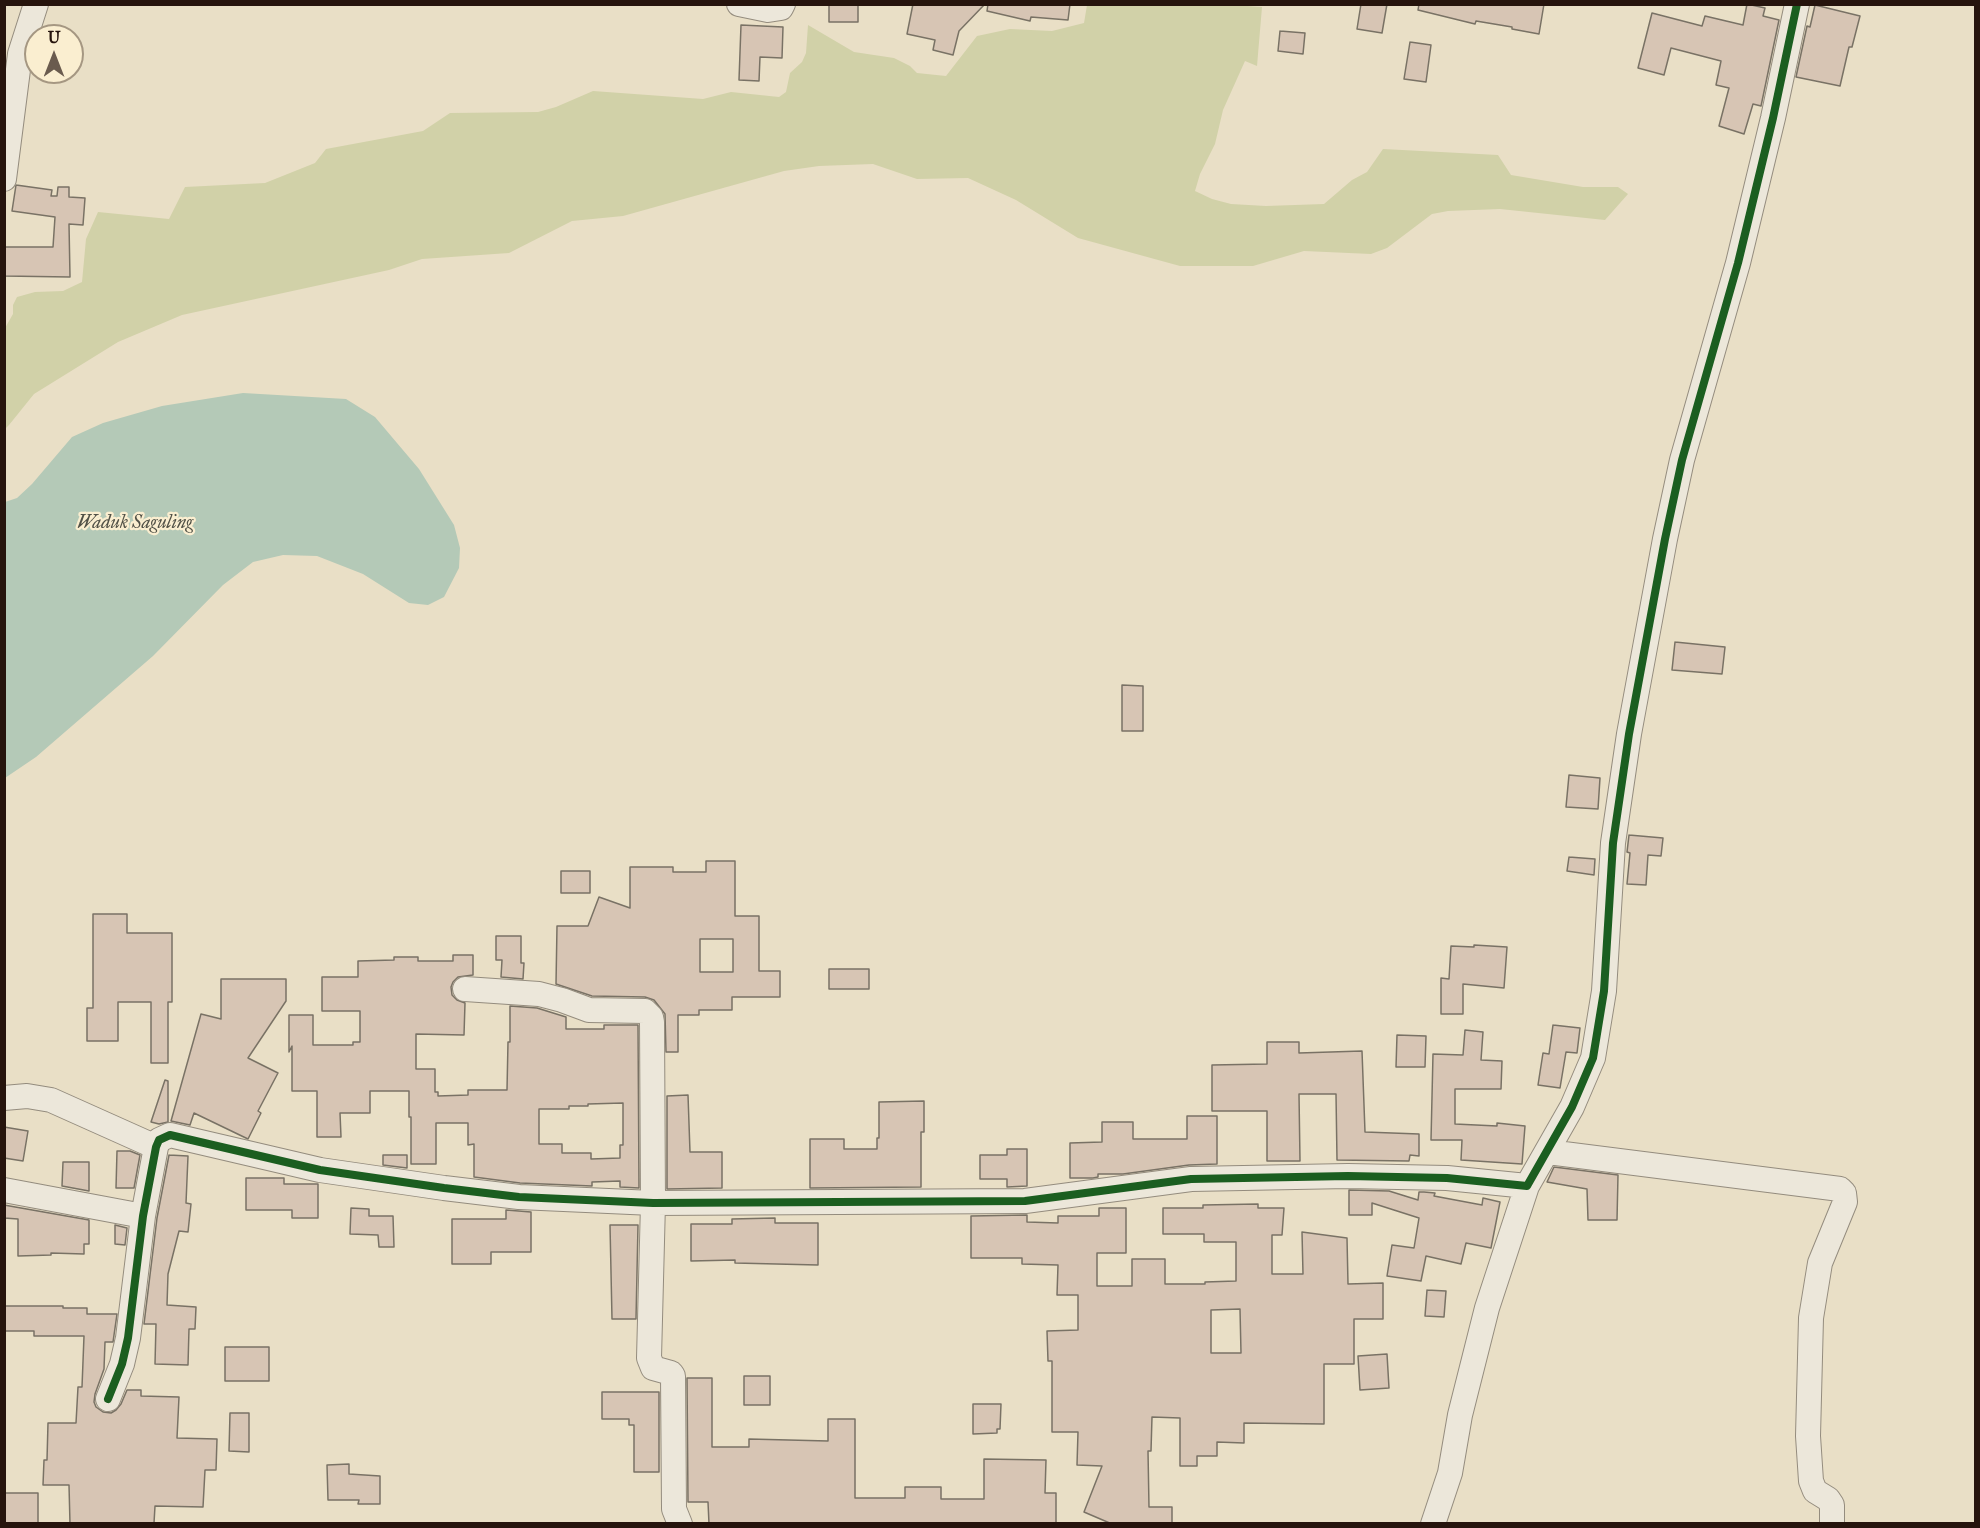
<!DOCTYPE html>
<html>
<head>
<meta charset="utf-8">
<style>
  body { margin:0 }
  #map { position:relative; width:1980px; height:1528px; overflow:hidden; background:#e9dfc6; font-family:"IM FELL Great Primer",serif }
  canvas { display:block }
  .frame { position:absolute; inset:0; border:6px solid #26140d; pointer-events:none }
  .north { position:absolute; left:24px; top:24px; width:60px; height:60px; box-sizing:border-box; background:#faeed0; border:2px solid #a59782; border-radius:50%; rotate:0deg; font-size:16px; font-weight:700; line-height:24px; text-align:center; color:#26140d }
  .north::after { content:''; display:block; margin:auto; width:21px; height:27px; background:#6a5b4e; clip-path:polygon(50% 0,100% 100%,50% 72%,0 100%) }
</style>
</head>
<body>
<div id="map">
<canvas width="1980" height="1528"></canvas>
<div class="frame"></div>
<div class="north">U</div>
</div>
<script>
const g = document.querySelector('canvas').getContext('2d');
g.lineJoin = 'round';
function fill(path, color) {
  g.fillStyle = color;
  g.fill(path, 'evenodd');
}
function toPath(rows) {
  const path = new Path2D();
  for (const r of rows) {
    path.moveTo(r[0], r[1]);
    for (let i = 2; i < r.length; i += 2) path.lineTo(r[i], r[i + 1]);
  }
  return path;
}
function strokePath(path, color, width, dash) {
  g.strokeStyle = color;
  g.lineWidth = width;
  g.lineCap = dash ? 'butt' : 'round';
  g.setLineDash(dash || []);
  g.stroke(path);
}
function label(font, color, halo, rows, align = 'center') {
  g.font = font + ' "IM FELL Great Primer",serif';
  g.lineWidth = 4.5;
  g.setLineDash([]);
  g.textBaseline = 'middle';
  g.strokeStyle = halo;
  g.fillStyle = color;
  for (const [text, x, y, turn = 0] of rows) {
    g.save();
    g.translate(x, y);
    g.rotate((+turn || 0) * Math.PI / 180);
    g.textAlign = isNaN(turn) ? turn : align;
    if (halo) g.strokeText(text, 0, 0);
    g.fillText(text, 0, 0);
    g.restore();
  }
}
fill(toPath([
  [1233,5,1262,7,1257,66,1245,61,1223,110,1215,144,1200,174,1195,191,1212,199,1231,204,1266,206,1324,204,1352,180,1367,172,1383,149,1498,155,1511,175,1583,187,1618,187,1628,194,1605,220,1500,209,1448,211,1432,214,1387,248,1371,254,1304,251,1253,266,1180,266,1078,238,1016,200,968,178,917,179,873,164,819,166,784,171,623,216,572,221,509,253,422,259,389,270,182,315,118,342,34,394,9,425,5,429,5,328,13,314,13,305,17,297,35,292,63,291,82,282,86,239,98,212,169,219,185,187,265,183,315,163,326,149,423,131,450,113,538,112,556,107,593,91,703,99,731,92,779,97,786,92,790,73,802,62,806,53,808,25,854,52,894,58,910,66,917,73,946,76,977,36,1010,29,1052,31,1084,23,1087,5]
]), '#d1d1a8');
fill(toPath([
  [243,393,346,399,375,417,419,469,454,525,460,548,459,568,444,597,428,605,409,603,363,574,317,556,283,555,253,562,223,585,153,656,36,757,5,778,5,502,17,498,32,484,72,437,103,423,162,406]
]), '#b4c9b7');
const building = toPath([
  [829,4,858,4,858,22,829,22,829,4],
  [913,4,985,4,959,31,953,55,933,50,935,40,907,34,913,4],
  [988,4,1070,4,1068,20,1031,17,1030,21,987,11,988,4],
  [1361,4,1387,4,1382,33,1357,29,1361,4],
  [1419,4,1544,4,1539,34,1512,29,1512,27,1476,21,1475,24,1418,10,1419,4],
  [1747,4,1765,8,1763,16,1779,20,1761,106,1753,104,1744,134,1719,126,1729,88,1716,85,1721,61,1671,48,1664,75,1638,68,1652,13,1702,26,1705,16,1743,25,1747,4],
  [1815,5,1860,16,1852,47,1849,47,1840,86,1796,77,1807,26,1810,27,1815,5],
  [741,25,783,27,782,58,760,57,759,81,739,80,741,25],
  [1280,31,1305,33,1303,54,1278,51,1280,31],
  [1410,42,1431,45,1426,82,1404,79,1410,42],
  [16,185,52,190,51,196,57,196,58,187,69,187,69,197,85,198,83,225,69,224,70,277,4,276,4,247,53,247,55,217,12,211,16,185],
  [1675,642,1725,647,1722,674,1672,670,1675,642],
  [1122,685,1143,686,1143,731,1122,731,1122,685],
  [1569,775,1600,778,1598,809,1566,807,1569,775],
  [1629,835,1663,838,1661,856,1648,855,1646,885,1627,884,1630,853,1627,852,1629,835],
  [1569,857,1595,859,1594,875,1567,871,1569,857],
  [706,861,735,861,735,916,759,916,759,971,780,971,780,997,732,997,732,1010,699,1010,699,1015,678,1015,678,1052,666,1052,665,1014,654,1000,645,997,592,996,556,984,557,926,588,926,599,897,630,908,630,867,673,867,673,872,706,872,706,861],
  [700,939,733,939,733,972,700,972,700,939],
  [561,871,590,871,590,893,561,893,561,871],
  [93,914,127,914,127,933,172,933,172,1002,168,1002,168,1063,151,1063,151,1002,118,1002,118,1041,87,1041,87,1008,93,1008,93,914],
  [496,936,521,936,521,963,524,963,523,979,501,977,502,960,496,960,496,936],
  [1474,945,1507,947,1504,988,1463,984,1463,1014,1441,1014,1441,978,1449,979,1451,946,1474,947,1474,945],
  [453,955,473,955,473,975,458,977,453,982,451,987,452,995,457,1000,465,1003,464,1035,416,1034,416,1069,435,1069,435,1092,438,1092,438,1096,468,1095,468,1090,507,1090,508,1042,510,1042,510,1006,537,1008,566,1017,566,1029,604,1029,604,1025,638,1025,639,1188,620,1187,620,1181,592,1182,592,1186,520,1183,474,1177,474,1144,468,1145,468,1123,436,1123,436,1164,411,1164,411,1117,409,1117,409,1091,370,1091,370,1113,340,1113,341,1137,317,1137,317,1091,292,1091,292,1046,289,1052,289,1015,313,1015,313,1045,353,1045,353,1042,360,1042,360,1011,322,1011,322,977,358,977,358,961,394,960,394,957,418,957,418,961,453,961,453,955],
  [623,1103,623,1145,620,1145,620,1158,591,1159,591,1153,562,1153,562,1144,539,1144,539,1109,569,1109,569,1106,588,1106,588,1104,623,1103],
  [829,969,869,969,869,989,829,989,829,969],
  [221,979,286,979,286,1001,248,1058,278,1073,258,1111,261,1113,248,1139,194,1113,190,1125,171,1121,201,1014,221,1019,221,979],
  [1553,1025,1580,1028,1577,1053,1566,1052,1560,1088,1538,1085,1543,1053,1549,1054,1553,1025],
  [1465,1030,1483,1032,1481,1060,1502,1061,1501,1089,1455,1089,1455,1124,1497,1126,1497,1123,1525,1126,1522,1164,1461,1160,1462,1140,1431,1140,1433,1054,1463,1055,1465,1030],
  [1397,1035,1426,1036,1425,1067,1396,1067,1397,1035],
  [1267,1042,1299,1042,1299,1053,1362,1051,1365,1132,1419,1134,1419,1156,1410,1155,1409,1161,1337,1160,1336,1094,1299,1094,1300,1161,1267,1161,1267,1111,1212,1111,1212,1065,1267,1064,1267,1042],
  [165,1080,168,1081,168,1122,159,1124,151,1122,165,1080],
  [688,1095,690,1152,722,1152,722,1188,667,1189,667,1096,688,1095],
  [924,1101,924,1132,921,1132,921,1187,810,1188,810,1139,844,1139,844,1149,877,1149,877,1138,879,1138,879,1102,924,1101],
  [1187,1116,1217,1116,1217,1164,1189,1165,1123,1174,1098,1174,1098,1177,1093,1178,1070,1178,1070,1143,1102,1142,1102,1122,1133,1122,1133,1139,1187,1139,1187,1116],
  [4,1127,28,1131,23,1161,4,1158,4,1127],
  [1007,1149,1027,1149,1027,1186,1007,1187,1007,1179,980,1179,980,1155,1007,1155,1007,1149],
  [117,1151,130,1151,140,1155,134,1188,116,1188,117,1151],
  [169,1155,188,1156,186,1203,191,1204,188,1232,179,1231,168,1274,167,1305,196,1307,195,1329,189,1329,188,1365,155,1364,156,1324,144,1324,157,1218,169,1155],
  [383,1155,407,1155,407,1168,383,1165,383,1155],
  [63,1162,89,1162,89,1191,62,1186,63,1162],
  [1554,1167,1618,1175,1617,1220,1588,1220,1587,1189,1547,1182,1554,1167],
  [246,1178,284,1178,284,1184,318,1184,318,1218,292,1218,292,1210,246,1210,246,1178],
  [1349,1190,1389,1191,1418,1200,1419,1192,1424,1192,1435,1193,1434,1196,1482,1205,1483,1198,1500,1202,1491,1248,1466,1243,1461,1264,1426,1256,1421,1281,1387,1276,1392,1245,1414,1248,1419,1218,1372,1203,1372,1215,1349,1215,1349,1190],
  [1258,1204,1258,1208,1284,1208,1282,1235,1272,1235,1272,1274,1303,1274,1302,1232,1347,1238,1348,1284,1383,1283,1383,1319,1354,1319,1354,1364,1324,1364,1324,1424,1244,1423,1244,1443,1217,1442,1217,1456,1197,1456,1197,1466,1180,1466,1180,1418,1152,1417,1151,1451,1148,1451,1149,1507,1172,1507,1172,1524,1112,1524,1084,1512,1102,1466,1077,1465,1078,1432,1052,1432,1052,1361,1048,1361,1047,1331,1078,1330,1078,1295,1057,1295,1058,1265,1022,1264,1022,1258,971,1258,971,1216,1027,1215,1027,1222,1058,1223,1058,1216,1099,1216,1099,1208,1126,1208,1126,1253,1097,1253,1097,1286,1132,1286,1132,1259,1165,1259,1165,1284,1205,1284,1205,1282,1236,1281,1236,1242,1204,1242,1204,1234,1163,1234,1163,1208,1203,1208,1203,1205,1258,1204],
  [1240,1309,1241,1353,1211,1353,1211,1310,1240,1309],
  [4,1205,89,1220,89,1244,84,1244,84,1254,51,1253,51,1255,18,1256,18,1219,4,1218,4,1205],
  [351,1208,369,1209,369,1216,393,1216,394,1247,379,1247,378,1235,350,1234,351,1208],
  [506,1210,531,1212,531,1252,491,1252,491,1264,452,1264,452,1219,506,1219,506,1210],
  [775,1218,775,1223,818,1223,818,1265,735,1263,735,1260,691,1261,691,1224,732,1224,732,1219,775,1218],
  [115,1225,127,1228,125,1245,115,1244,115,1225],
  [610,1225,638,1225,636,1319,612,1319,610,1225],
  [1427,1290,1446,1291,1444,1317,1425,1316,1427,1290],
  [4,1306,63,1306,63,1308,87,1308,87,1314,117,1314,113,1342,105,1342,104,1369,95,1394,94,1402,96,1407,103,1412,111,1413,116,1410,121,1404,127,1390,141,1390,141,1396,179,1397,177,1438,217,1439,216,1470,205,1470,203,1507,155,1506,154,1523,70,1524,69,1485,43,1485,44,1460,47,1460,48,1423,76,1423,78,1387,82,1387,84,1336,34,1336,34,1331,4,1331,4,1306],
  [225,1347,269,1347,269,1381,225,1381,225,1347],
  [1387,1354,1389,1388,1360,1390,1358,1356,1387,1354],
  [744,1376,770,1376,770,1405,744,1405,744,1376],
  [687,1378,712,1378,712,1447,749,1447,749,1439,828,1441,828,1419,855,1419,855,1498,905,1498,905,1487,941,1487,941,1499,984,1499,984,1459,1046,1460,1045,1493,1056,1493,1056,1524,709,1524,708,1502,688,1502,687,1378],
  [602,1392,659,1392,659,1472,634,1472,634,1425,629,1425,629,1419,602,1419,602,1392],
  [973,1404,1001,1404,1000,1429,997,1429,997,1433,973,1434,973,1404],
  [230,1413,249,1413,249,1452,229,1451,230,1413],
  [349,1464,349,1474,380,1476,380,1504,358,1504,359,1500,328,1500,327,1465,349,1464],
  [4,1493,38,1493,38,1524,4,1524,4,1493]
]);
fill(building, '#d7c5b4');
strokePath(building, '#797265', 1.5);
const minor = toPath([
  [739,4,768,10,781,8,783,4],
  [4,179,20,54,36,4],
  [465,989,539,994,562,1000,589,1010,645,1011,651,1017,652,1022,653,1203,649,1358,653,1368,671,1373,673,1376,674,1509,680,1524],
  [4,1098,27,1096,51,1100,156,1147],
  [1548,1152,1840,1189,1844,1193,1845,1202,1820,1263,1811,1318,1808,1436,1811,1481,1815,1491,1828,1499,1832,1505,1832,1524],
  [4,1190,143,1216],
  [108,1399,122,1364,128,1338,143,1216,156,1147,159,1140,170,1135,320,1170,444,1188,519,1197,653,1203,1025,1201,1191,1179,1348,1176,1447,1178,1527,1186,1572,1107,1593,1058,1604,991,1613,843,1629,734,1665,539,1682,460,1738,263,1773,118,1797,4],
  [1433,1524,1450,1473,1460,1415,1487,1308,1527,1186]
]);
strokePath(minor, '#948c7e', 26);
strokePath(minor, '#ece7da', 24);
strokePath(toPath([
  [108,1399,122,1364,128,1338,143,1216,156,1147,159,1140,170,1135,320,1170,444,1188,519,1197,653,1203,1025,1201,1191,1179,1348,1176,1447,1178,1527,1186,1572,1107,1593,1058,1604,991,1613,843,1629,734,1665,539,1682,460,1738,263,1773,118,1797,4]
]), '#1b5e20', 8);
label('italic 18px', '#505046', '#faeed0', [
  ["Waduk Saguling",135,524]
]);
</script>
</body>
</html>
